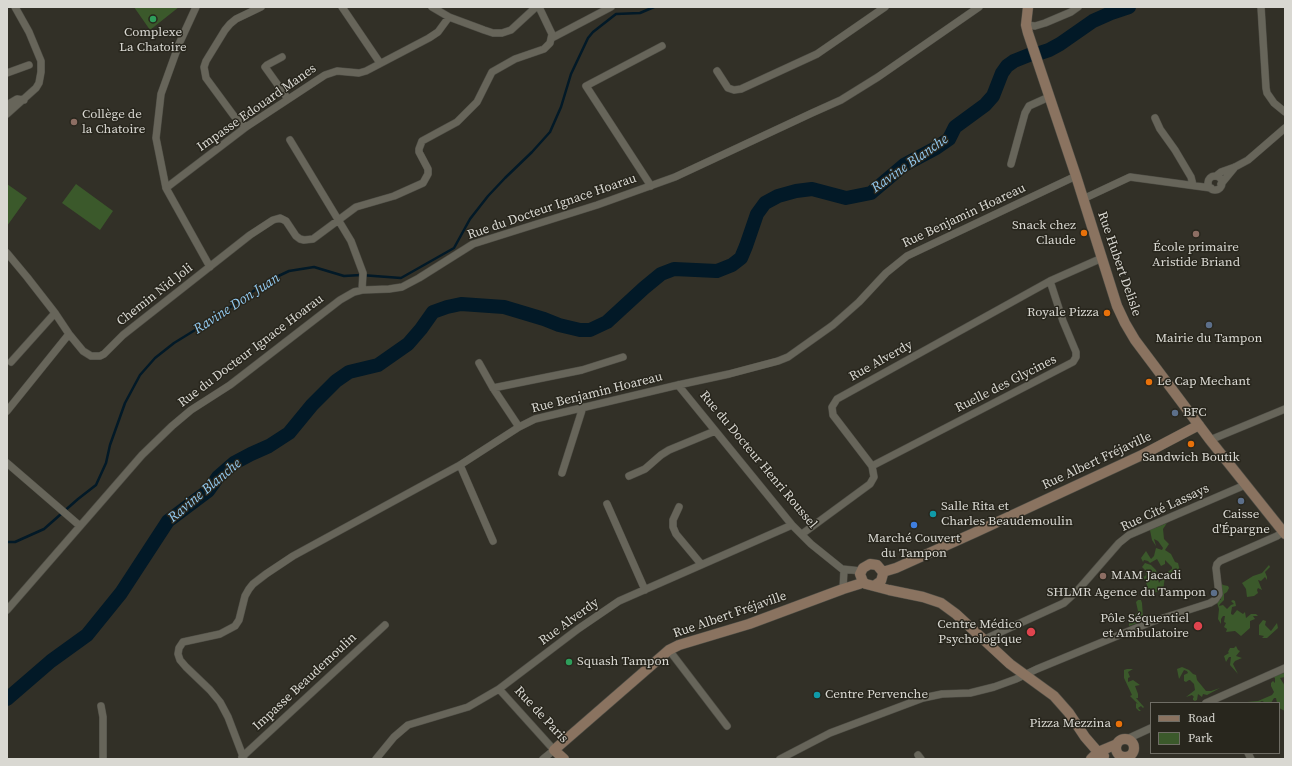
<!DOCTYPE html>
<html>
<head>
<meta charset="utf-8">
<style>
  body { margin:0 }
  #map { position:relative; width:1292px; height:766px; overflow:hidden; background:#323027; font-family:"Source Serif 4",serif }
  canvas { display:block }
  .frame { position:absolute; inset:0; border:8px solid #d9d8d2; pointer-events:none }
  .legend { position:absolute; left:1150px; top:702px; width:130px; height:52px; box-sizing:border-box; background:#28261d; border:1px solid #6f6d65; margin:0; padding:5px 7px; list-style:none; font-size:12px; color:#d9d8d2 }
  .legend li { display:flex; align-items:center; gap:8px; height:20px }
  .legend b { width:20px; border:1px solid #6f6d65 }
</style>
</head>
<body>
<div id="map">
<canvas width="1292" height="766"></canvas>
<div class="frame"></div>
<ul class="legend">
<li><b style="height:5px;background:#8a7360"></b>Road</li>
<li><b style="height:11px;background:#3b592b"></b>Park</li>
</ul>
</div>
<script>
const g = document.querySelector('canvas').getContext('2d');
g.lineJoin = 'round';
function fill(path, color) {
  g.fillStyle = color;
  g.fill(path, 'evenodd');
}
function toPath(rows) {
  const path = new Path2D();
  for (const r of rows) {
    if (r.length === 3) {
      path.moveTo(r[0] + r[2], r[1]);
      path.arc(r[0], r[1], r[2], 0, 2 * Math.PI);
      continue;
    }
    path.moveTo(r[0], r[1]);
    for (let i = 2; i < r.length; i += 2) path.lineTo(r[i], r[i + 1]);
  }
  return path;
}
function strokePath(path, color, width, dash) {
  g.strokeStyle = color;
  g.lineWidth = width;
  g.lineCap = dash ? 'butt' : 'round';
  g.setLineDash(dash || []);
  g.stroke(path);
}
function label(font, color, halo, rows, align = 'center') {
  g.font = font + ' "Source Serif 4",serif';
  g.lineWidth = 3;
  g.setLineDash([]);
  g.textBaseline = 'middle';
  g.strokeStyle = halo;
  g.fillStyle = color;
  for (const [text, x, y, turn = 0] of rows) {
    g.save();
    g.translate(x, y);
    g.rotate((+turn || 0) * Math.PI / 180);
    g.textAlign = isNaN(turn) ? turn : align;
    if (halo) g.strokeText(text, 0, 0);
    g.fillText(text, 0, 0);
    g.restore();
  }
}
fill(toPath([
  [134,7,179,7,150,30],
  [7,184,27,198,7,226],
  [76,184,113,211,100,230,62,203],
  [1167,523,1163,529,1164,539,1169,544,1165,550,1171,554,1175,562,1178,563,1180,571,1176,578,1170,580,1172,573,1166,573,1172,569,1172,567,1165,560,1165,564,1161,566,1157,559,1150,563,1148,561,1144,560,1143,562,1141,558,1146,551,1151,559,1154,556,1156,548,1162,550,1163,548,1158,541,1154,539,1156,546,1152,540,1150,530],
  [1145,563,1151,565,1156,570,1159,583,1163,576,1165,576,1163,591,1151,593,1153,592,1151,591,1144,592,1147,585,1143,576,1144,577,1146,575,1145,570,1142,567],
  [1269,565,1270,567,1265,572,1267,577,1267,580,1265,577,1261,581,1258,580,1262,590,1258,588,1257,590,1258,593,1254,596,1247,597,1246,589,1242,583,1253,576,1262,573],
  [1221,583,1223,585,1228,586,1229,588,1227,592,1224,594,1224,600,1220,604,1219,606,1223,605,1227,609,1231,605,1234,604,1231,601,1233,600,1235,601,1236,606,1232,607,1231,613,1231,614,1233,615,1237,610,1243,614,1245,612,1246,618,1251,614,1256,614,1258,616,1253,616,1255,619,1250,621,1250,628,1241,636,1235,631,1226,632,1227,629,1224,627,1226,623,1224,622,1225,616,1223,616,1221,619,1221,624,1218,619,1219,609,1216,599,1221,600],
  [1138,600,1141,600,1142,603,1143,617,1139,617,1136,620,1138,620,1137,623,1129,626,1129,617,1136,614,1138,611,1136,602],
  [1263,620,1266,621,1265,625,1271,631,1277,623,1278,628,1267,638,1262,638,1264,636,1259,635,1259,625],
  [1236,646,1238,650,1240,651,1236,656,1242,658,1235,661,1233,664,1238,674,1230,665,1231,657,1229,657,1226,662,1224,656,1229,653,1228,652,1230,648,1234,648],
  [1182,667,1189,670,1193,674,1196,675,1197,680,1206,691,1211,691,1220,688,1207,695,1203,694,1202,697,1198,694,1197,700,1195,701,1193,700,1193,698,1194,697,1192,695,1186,697,1195,690,1194,684,1190,680,1189,680,1186,682,1184,681,1184,675,1188,673,1187,671,1184,670,1179,679,1177,669],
  [1127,669,1133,669,1128,672,1130,677,1128,678,1128,682,1133,680,1140,685,1135,686,1138,694,1138,698,1136,698,1144,707,1143,708,1141,706,1138,708,1141,711,1139,711,1136,708,1136,703,1138,704,1130,696,1132,695,1124,678,1124,670],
  [1284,671,1285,671,1285,677,1280,678,1285,686,1285,711,1279,708,1279,703,1277,703,1276,698,1274,698,1271,703,1263,703,1264,702,1262,701,1258,703,1248,703,1247,702,1258,701,1272,695,1274,692,1271,686,1271,683,1273,681,1275,683,1275,678,1273,677,1277,674,1285,673]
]), '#3b592b');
strokePath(toPath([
  [7,542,15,542,44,529,78,499,96,485,106,463,110,445,125,403,140,375,155,358,174,343,213,319,268,281,289,271,314,267,344,276,361,275,401,278,454,248,470,219,488,196,505,178,532,152,550,132,561,107,571,74,588,38,593,32,616,14,640,13,654,7]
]), '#021927', 2.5);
strokePath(toPath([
  [7,699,51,661,87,635,121,593,168,521,208,491,218,477,234,463,251,454,269,446,289,433,312,405,336,381,349,372,378,365,408,344,421,329,433,312,447,307,461,304,504,307,544,319,559,325,580,330,590,330,607,322,644,288,661,274,674,269,717,271,732,265,741,258,746,246,757,214,765,203,778,196,796,191,812,189,846,198,871,193,904,165,936,148,949,139,955,127,985,105,993,96,1002,73,1007,66,1014,61,1034,53,1040,53,1049,50,1060,44,1093,21,1111,13,1129,7]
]), '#021927', 14);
const street = toPath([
  [196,7,179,44,161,94,156,138,166,188,210,267],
  [342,7,380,63],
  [432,7,449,17,484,30,493,33,502,33,511,30,536,7],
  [1261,7,1266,88,1267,93,1274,103,1285,112],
  [1026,25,1035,26,1045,23,1071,12,1078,7],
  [552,38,611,7],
  [282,57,267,65,265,67,288,99],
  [717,71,728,88,734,90,741,89,817,54,885,7],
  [7,73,29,65],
  [7,105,17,99,24,100],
  [7,114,36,88,39,83,41,72,41,61,29,32,15,7],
  [1155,118,1160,129,1175,150,1191,177,1193,185],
  [246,127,234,116,206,78,204,67,206,61,225,30,230,24,236,19,261,7],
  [290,140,351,241,363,273,362,290],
  [1011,164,1025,113,1029,106,1049,97],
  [1216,176,1221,172,1235,167,1248,160,1285,128],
  [1215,183,7],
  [1221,184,1235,167],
  [651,186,586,86,662,46],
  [166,188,246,127,325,75,337,71,359,73,366,71,429,38,438,32,449,17],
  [1083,199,1130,177,1211,188],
  [7,253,27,277,55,313,69,334,83,351,91,356,100,356,104,354,123,335,250,235,273,220,280,218,286,221,296,236,300,239,304,240,313,239,356,207,394,196,423,183,428,174,428,169,419,152,419,149,422,141,457,122,477,102,492,72,515,59,544,49,550,43,552,34,550,30,539,7],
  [11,362,55,313],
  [479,363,493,388,519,427],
  [678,385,792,525,811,544,842,569,861,571],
  [493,388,582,370,623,357],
  [7,411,69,334],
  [1210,440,1285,409],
  [7,463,80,526],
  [460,465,493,541],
  [872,466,1073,362,1076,357,1076,352,1063,321,1050,281],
  [562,473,583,407],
  [629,476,645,469,661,455,669,450,715,431],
  [607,504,645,590],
  [679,507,673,520,673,527,676,534,701,564],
  [802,534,870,484,874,477,872,466,833,415,832,407,837,399,1050,281,1102,258],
  [843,589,844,570],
  [7,610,142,455,172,426,191,410,230,385,340,300,354,292,362,290,389,289,402,287,419,278,473,244,597,205,675,177,812,113,841,100,878,77,979,7],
  [983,640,1064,603,1078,590,1119,543,1129,535,1245,485],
  [669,650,727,726],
  [499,689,554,750,543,759],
  [1206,703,1285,668],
  [101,706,103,717,103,759],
  [1127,739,1151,728],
  [1248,753,1251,759],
  [918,755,921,759],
  [242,757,385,625],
  [244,759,228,717,220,702,210,690,186,667,180,660,178,654,179,648,183,642,220,634,235,626,239,620,245,596,249,589,253,584,266,574,293,556,460,465,519,427,535,419,678,385,729,374,778,361,788,357,833,325,859,302,886,273,907,256,1076,176],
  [376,759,394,737,408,725,468,707,499,689,578,629,619,601,792,525],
  [780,759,830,733,923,698,942,694,970,693,994,687,1016,679,1037,669,1151,622,1210,603,1215,600,1219,594,1216,568,1217,564,1220,561,1277,536,1283,532]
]);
const secondary = toPath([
  [1028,7,1026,25,1028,33,1076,176,1117,306,1125,323,1135,340,1210,440,1285,534],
  [882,571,886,571,896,568,976,532,1142,455,1199,425],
  [874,586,881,581,883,574,882,571,877,565,870,564,863,568,860,574,863,582,866,584,889,590,923,597,941,603,956,614,1010,664,1054,696,1069,713,1085,737,1098,752,1104,756],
  [1125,748,9],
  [564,759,554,750,669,650,679,645,749,624,843,589,859,584,863,582],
  [1091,759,1098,752,1117,744]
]);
strokePath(street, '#4f4e46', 8);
strokePath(secondary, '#4f4e46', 11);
strokePath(street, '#67655a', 7);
strokePath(secondary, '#8a7360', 10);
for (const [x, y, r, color] of [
  [153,19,4,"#2e9e5b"],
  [74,122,4,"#8d6e63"],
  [1084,233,4,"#e8710a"],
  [1196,234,4,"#8d6e63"],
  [1107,313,4,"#e8710a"],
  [1209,325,4,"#5c6f8a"],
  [1149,382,4,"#e8710a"],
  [1175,413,4,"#5c6f8a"],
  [1191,444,4,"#e8710a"],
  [1241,501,4,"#5c6f8a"],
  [933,514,4,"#0f9aa8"],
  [914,525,4,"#3f7fe0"],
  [1103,576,4,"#8d6e63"],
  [1214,593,4,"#5c6f8a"],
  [1198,626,5,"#e0444e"],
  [1031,632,5,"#e0444e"],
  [569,662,4,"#2e9e5b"],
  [817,695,4,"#0f9aa8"],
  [1119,724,4,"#e8710a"]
]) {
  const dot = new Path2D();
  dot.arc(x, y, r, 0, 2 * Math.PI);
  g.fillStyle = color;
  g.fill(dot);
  strokePath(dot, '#28261d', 1.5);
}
label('13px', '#d9d8d2', '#28261d', [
  ["Complexe",153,33,"center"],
  ["La Chatoire",153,48,"center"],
  ["Collège de",82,115],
  ["la Chatoire",82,130],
  ["Snack chez",1076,226,"right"],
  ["Claude",1076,241,"right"],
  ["École primaire",1196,248,"center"],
  ["Aristide Briand",1196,263,"center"],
  ["Royale Pizza",1099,313,"right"],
  ["Mairie du Tampon",1209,339,"center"],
  ["Le Cap Mechant",1157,382],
  ["BFC",1183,413],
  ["Sandwich Boutik",1191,458,"center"],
  ["Salle Rita et",941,507],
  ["Charles Beaudemoulin",941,522],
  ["Caisse",1241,515,"center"],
  ["d'Épargne",1241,530,"center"],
  ["Marché Couvert",914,539,"center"],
  ["du Tampon",914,554,"center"],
  ["MAM Jacadi",1111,576],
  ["SHLMR Agence du Tampon",1206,593,"right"],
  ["Pôle Séquentiel",1189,619,"right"],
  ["et Ambulatoire",1189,634,"right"],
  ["Centre Médico",1022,625,"right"],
  ["Psychologique",1022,640,"right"],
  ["Squash Tampon",577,662],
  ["Centre Pervenche",825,695],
  ["Pizza Mezzina",1111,724,"right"]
], 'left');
label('13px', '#d9d8d2', '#28261d', [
  ["Impasse Edouard Manes",257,108,-35],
  ["Rue du Docteur Ignace Hoarau",552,207,-19],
  ["Rue Benjamin Hoareau",964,216,-25],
  ["Rue Hubert Delisle",1119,264,71],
  ["Chemin Nid Joli",155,295,-38],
  ["Rue du Docteur Ignace Hoarau",251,351,-37],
  ["Rue Alverdy",881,361,-29],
  ["Ruelle des Glycines",1006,384,-27],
  ["Rue Benjamin Hoareau",597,393,-14],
  ["Rue du Docteur Henri Roussel",758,460,50],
  ["Rue Albert Fréjaville",1097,461,-25],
  ["Rue Cité Lassays",1165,508,-25],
  ["Rue Albert Fréjaville",730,615,-19],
  ["Rue Alverdy",569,622,-36],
  ["Impasse Beaudemoulin",305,682,-43],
  ["Rue de Paris",541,715,47]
]);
label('italic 14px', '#93cbf2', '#28261d', [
  ["Ravine Blanche",910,164,-35],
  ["Ravine Don Juan",237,304,-33],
  ["Ravine Blanche",205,491,-40]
]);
</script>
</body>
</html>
